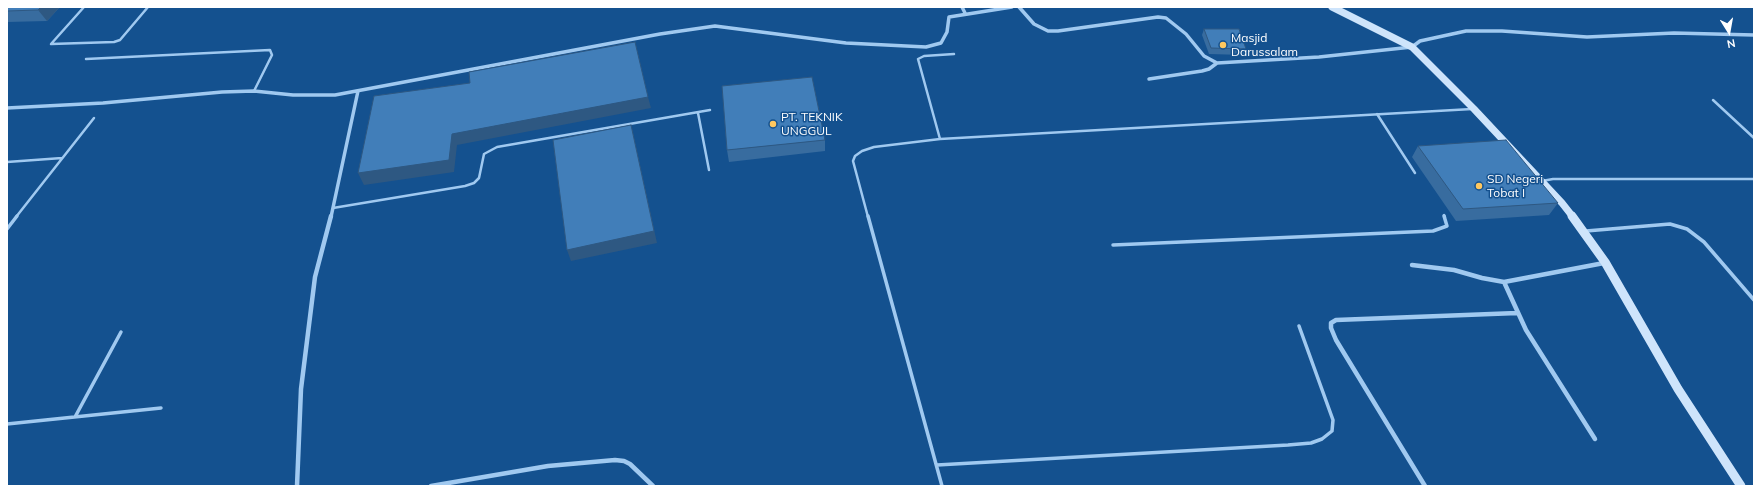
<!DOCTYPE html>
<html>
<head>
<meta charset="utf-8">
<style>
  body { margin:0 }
  #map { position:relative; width:1761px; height:493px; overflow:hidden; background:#14518f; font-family:Mulish,sans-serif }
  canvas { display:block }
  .frame { position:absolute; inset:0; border:8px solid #fff; pointer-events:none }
  .north { position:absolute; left:1709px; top:12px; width:40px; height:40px; -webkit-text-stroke:3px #14518f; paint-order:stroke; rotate:169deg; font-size:11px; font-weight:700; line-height:16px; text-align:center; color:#fff }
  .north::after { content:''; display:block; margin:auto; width:14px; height:18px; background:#fff; clip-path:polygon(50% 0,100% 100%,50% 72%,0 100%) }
</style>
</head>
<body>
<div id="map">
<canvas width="1761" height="493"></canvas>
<div class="frame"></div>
<div class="north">N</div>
</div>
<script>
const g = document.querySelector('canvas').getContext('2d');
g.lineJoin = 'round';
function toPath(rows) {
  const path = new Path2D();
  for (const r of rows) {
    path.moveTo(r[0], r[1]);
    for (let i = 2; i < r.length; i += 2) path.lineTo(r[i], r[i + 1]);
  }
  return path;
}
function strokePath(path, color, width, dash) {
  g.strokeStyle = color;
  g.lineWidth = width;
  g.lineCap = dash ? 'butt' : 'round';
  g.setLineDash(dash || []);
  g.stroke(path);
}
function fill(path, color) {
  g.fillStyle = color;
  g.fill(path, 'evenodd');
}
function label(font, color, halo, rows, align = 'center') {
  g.font = font + ' Mulish,sans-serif';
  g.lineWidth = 3;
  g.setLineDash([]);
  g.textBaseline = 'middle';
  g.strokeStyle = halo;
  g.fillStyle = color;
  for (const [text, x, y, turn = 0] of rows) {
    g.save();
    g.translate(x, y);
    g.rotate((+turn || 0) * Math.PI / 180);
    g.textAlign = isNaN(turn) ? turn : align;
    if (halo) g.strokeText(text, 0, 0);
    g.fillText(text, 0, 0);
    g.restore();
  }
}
strokePath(toPath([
  [84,7,51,44,114,42,120,40,148,7],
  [86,59,270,50,272,55,254,91],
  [1713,100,1754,138],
  [698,113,709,170],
  [1377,114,1415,173],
  [940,139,918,59,924,56,954,54],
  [7,162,62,158],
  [1542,181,1553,179,1754,179],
  [333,208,465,186,474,183,479,178,484,154,497,147,710,110],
  [1444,215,1445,217],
  [16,217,94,118],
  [868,217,853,161,855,156,862,151,874,147,940,139,1472,109]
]), '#a0c9f0', 2.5);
strokePath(toPath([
  [868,216,942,486],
  [7,229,17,216],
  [1586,231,1670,224,1687,229,1704,242,1754,300],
  [1113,245,1433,231,1447,226,1444,216],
  [75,417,121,332],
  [7,424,161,408],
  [937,465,1288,445,1311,443,1322,439,1332,431,1333,420,1299,326]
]), '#a0c9f0', 3.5);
strokePath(toPath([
  [962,7,965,13],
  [1019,7,1034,24,1048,31,1058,31,1158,17,1166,18,1186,34,1204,56,1217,63,1319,57,1412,47,1420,41,1466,31,1502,31,1587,37,1674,33,1754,35],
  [1149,79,1202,71,1209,69,1217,63],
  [7,108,103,103,222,92,254,91,293,95,335,95,660,34,715,26,846,43,926,47,941,43,947,32,949,17,1012,7],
  [331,217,358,91]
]), '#a0c9f0', 3.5);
strokePath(toPath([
  [1412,265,1454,270,1482,278,1504,282,1604,263],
  [1504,282,1526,330,1595,439],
  [297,486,301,389,315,277,331,216],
  [431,486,548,466,615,460,624,461,630,464,653,486],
  [1425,486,1336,340,1331,328,1331,323,1336,320,1517,313]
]), '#a0c9f0', 4.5);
strokePath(toPath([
  [1332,7,1412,47,1474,109,1562,203,1573,217]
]), '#cee4fb', 7);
strokePath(toPath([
  [1572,216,1605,262,1678,389,1741,486]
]), '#cee4fb', 9);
fill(toPath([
  [7,7,60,7,47,21,7,22],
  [1204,29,1246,49,1244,55,1209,54,1202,35],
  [825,140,825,151,729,162,727,150],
  [1418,146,1558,203,1549,215,1456,221,1412,157]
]), '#386c9f');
fill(toPath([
  [41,7,60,7,47,21,38,10],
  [648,97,651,108,457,145,454,172,364,185,358,173,452,134],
  [631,125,657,243,571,261,567,250]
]), '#2e5882');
const building = toPath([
  [7,7,41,7,38,10,7,11,7,7],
  [1204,29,1239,29,1246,49,1211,48,1204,29],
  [635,42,648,97,452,134,449,160,358,173,374,96,470,83,469,72,635,42],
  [812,77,825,140,727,150,722,86,812,77],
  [631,125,654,231,567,250,553,140,631,125],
  [1506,140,1558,203,1463,209,1418,146,1506,140]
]);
fill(building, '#417eb9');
strokePath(building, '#2e5882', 1);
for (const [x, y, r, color] of [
  [1223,45,4,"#ffc85f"],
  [773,124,4,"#ffc85f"],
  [1479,186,4,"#ffc85f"]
]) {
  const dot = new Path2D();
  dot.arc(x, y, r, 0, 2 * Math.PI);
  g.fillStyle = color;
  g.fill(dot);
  strokePath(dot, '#14518f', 1.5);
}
label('12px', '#fff', '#14518f', [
  ["Masjid",1231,38],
  ["Darussalam",1231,52],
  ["PT. TEKNIK",781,117],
  ["UNGGUL",781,131],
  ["SD Negeri",1487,179],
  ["Tobat I",1487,193]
], 'left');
</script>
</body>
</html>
